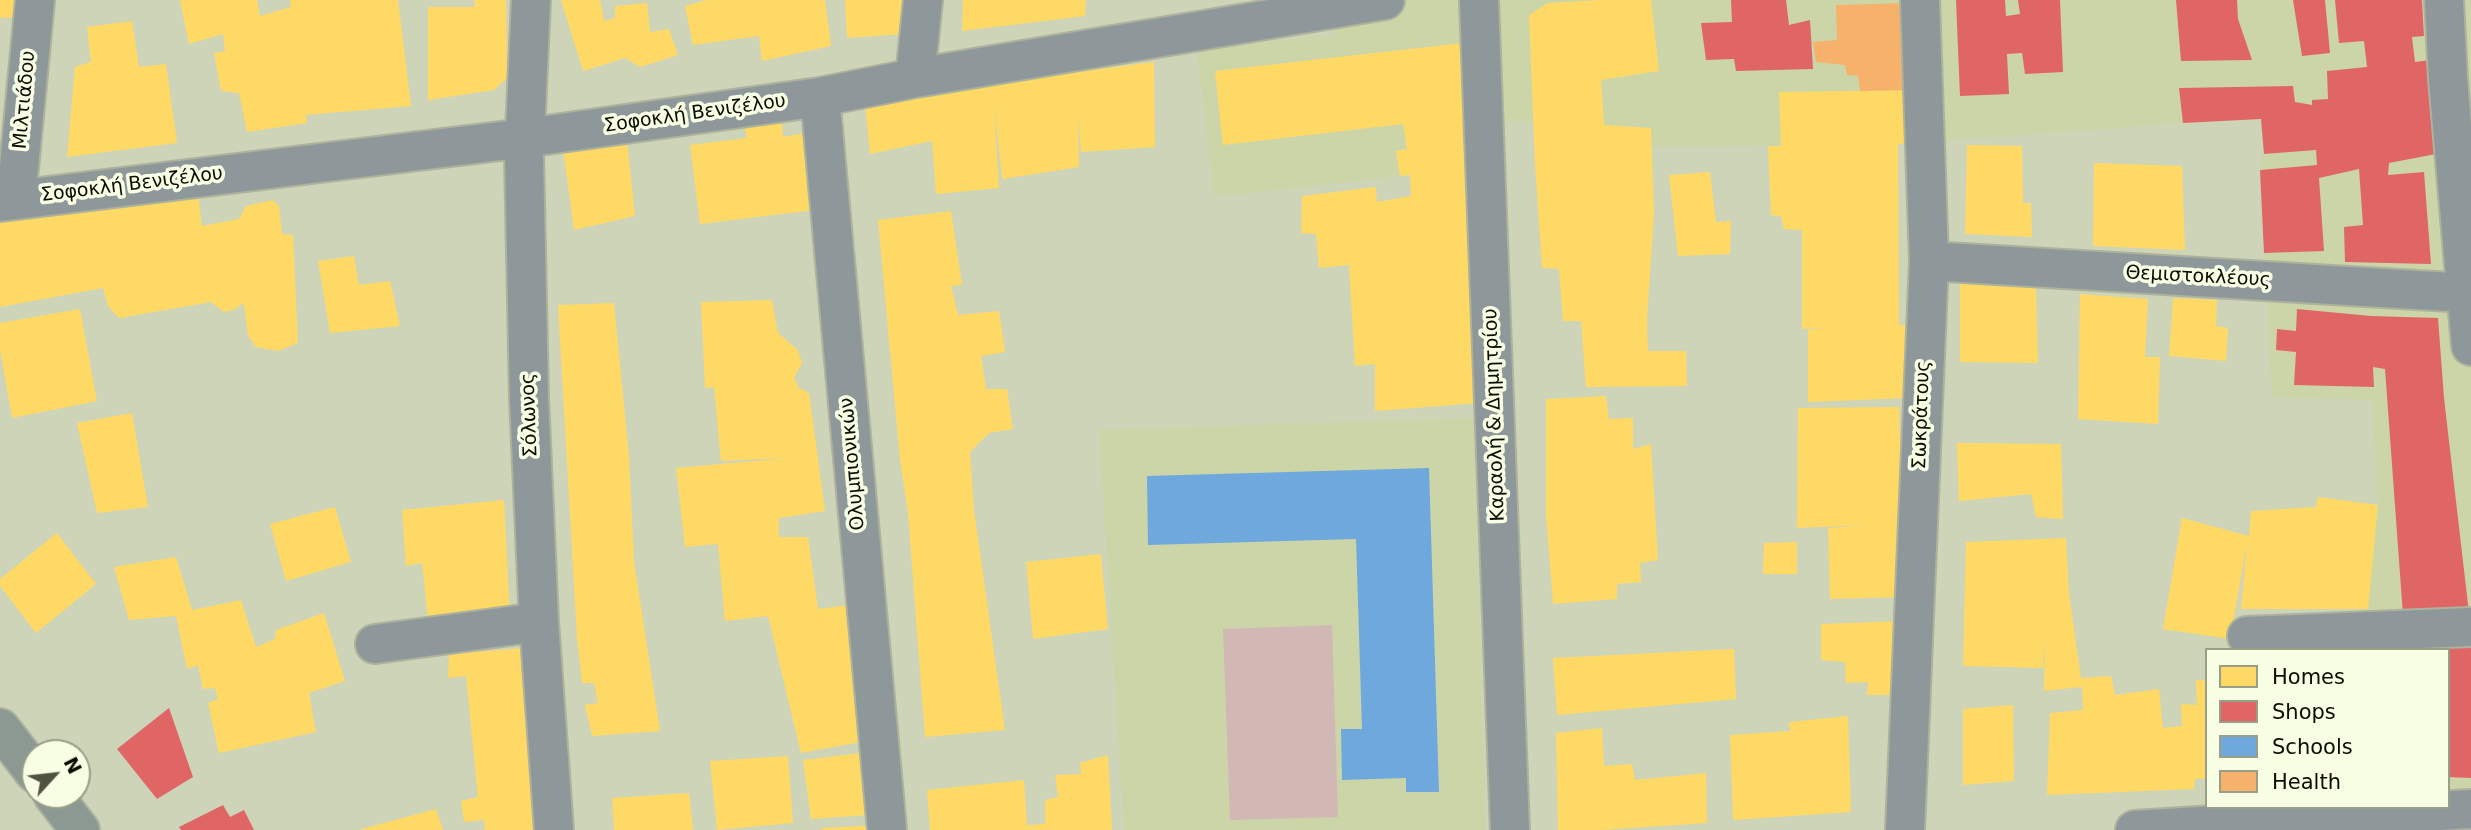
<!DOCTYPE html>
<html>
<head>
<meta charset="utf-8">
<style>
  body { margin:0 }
  #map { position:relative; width:2471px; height:830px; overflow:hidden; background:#ced4b7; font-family:"DejaVu Sans",sans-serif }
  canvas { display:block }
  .legend { position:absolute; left:2205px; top:648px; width:245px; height:161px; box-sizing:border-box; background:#f8fee3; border:2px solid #999e88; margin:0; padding:9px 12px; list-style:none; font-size:21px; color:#0a0d00 }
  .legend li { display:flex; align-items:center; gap:14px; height:35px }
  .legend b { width:35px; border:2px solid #999e88 }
  .north { position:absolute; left:21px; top:739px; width:70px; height:70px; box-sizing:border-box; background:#f8fee3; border:2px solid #999e88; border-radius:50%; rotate:63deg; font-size:19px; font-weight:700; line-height:28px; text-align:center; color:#0a0d00 }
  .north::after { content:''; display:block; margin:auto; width:24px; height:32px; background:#4f5340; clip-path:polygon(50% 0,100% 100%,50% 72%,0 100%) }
</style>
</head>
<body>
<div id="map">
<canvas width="2471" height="830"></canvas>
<ul class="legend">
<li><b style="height:19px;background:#ffd966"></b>Homes</li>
<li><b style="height:19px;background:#e06666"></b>Shops</li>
<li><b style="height:19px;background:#6fa8dc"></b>Schools</li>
<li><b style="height:19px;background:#f6b26b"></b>Health</li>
</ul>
<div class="north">N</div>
</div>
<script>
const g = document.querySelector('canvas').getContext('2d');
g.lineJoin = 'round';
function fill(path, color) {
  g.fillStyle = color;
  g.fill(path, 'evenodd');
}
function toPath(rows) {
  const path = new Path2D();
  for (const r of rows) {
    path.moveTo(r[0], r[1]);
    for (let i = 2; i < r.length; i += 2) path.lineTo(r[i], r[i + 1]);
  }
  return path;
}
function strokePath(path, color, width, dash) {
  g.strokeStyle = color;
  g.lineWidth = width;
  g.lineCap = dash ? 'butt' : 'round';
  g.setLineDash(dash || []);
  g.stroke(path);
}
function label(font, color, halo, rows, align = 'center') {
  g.font = font + ' "DejaVu Sans",sans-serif';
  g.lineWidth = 7;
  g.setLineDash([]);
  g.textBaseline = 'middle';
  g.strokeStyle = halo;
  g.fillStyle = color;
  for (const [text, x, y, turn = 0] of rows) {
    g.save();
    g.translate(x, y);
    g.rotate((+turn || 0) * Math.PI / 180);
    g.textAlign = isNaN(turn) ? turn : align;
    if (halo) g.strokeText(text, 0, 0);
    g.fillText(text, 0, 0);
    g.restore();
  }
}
fill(toPath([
  [1329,0,2471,0,2471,830,2377,830,2448,807,2448,650,2369,650,2368,609,2378,505,2372,400,2272,397,2260,170,2264,153,2261,119,2183,123,1915,143,1651,147,1650,128,1533,120,1471,124,1400,176,1214,197,1197,49,1332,35],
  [1473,418,1486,830,1124,830,1099,430]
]), '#ccd5a7');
fill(toPath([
  [1332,625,1338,817,1230,820,1223,629]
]), '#d2b8b5');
fill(toPath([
  [0,0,32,0,32,17,0,18],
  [180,0,257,0,260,16,291,7,290,0,398,0,411,106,306,115,307,123,247,132,239,93,221,91,214,53,225,51,223,34,189,44],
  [474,0,506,0,507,78,494,90,428,100,428,7,475,7],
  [561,0,600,0,604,21,615,18,615,6,647,3,650,32,669,29,678,55,640,67,625,58,583,71],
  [707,0,825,0,831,46,762,61,759,36,693,45,685,6],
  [845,0,920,0,918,33,847,38],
  [963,0,1086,0,1085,16,962,31],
  [1600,0,1651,0,1659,71,1601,80,1604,125,1651,128,1654,213,1647,320,1648,351,1686,351,1687,386,1586,387,1581,321,1563,321,1559,269,1542,268,1535,164,1529,15,1548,3],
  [132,21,139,67,166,64,177,143,67,157,75,67,91,62,87,27],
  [1463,43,1479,403,1375,411,1375,364,1355,366,1349,265,1319,268,1316,234,1301,233,1302,196,1376,187,1377,202,1411,196,1410,175,1400,176,1396,151,1407,149,1403,124,1223,145,1215,71],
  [1154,62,1155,147,1081,152,1078,116,1079,167,1002,179,994,104,999,188,936,194,932,141,870,154,865,104,927,97,991,83],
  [1914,90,1915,143,1898,144,1899,325,1909,325,1909,398,1808,402,1808,330,1827,328,1802,329,1802,230,1784,229,1781,216,1771,215,1768,146,1781,146,1779,92],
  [782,122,783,137,812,132,823,209,700,224,690,145,747,138,744,127],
  [626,131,635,216,574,230,562,141],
  [1967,145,2022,146,2023,203,2031,203,2032,237,1965,234],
  [2094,163,2182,166,2185,250,2093,246],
  [1710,172,1716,222,1731,221,1730,254,1678,256,1669,175],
  [198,194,202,226,239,219,246,206,273,200,279,206,282,234,293,235,298,343,278,351,256,347,248,336,244,303,234,310,224,312,211,302,119,318,108,306,103,288,0,307,0,222,90,206],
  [951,211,962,285,951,286,958,315,999,311,1005,352,981,356,986,389,1007,389,1013,429,989,433,970,452,974,510,1005,730,925,737,908,513,900,460,878,220],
  [354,256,359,285,390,281,400,326,330,333,318,261],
  [1960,282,2036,287,2038,363,1960,362],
  [2080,294,2148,299,2145,357,2160,357,2158,424,2078,419],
  [2173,298,2217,300,2216,326,2228,328,2226,361,2169,356],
  [772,300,778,333,798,350,802,363,794,378,799,388,809,393,825,511,779,518,779,537,808,537,818,609,864,603,877,739,801,753,768,616,725,621,718,544,685,547,676,468,788,458,721,461,714,387,705,388,701,302],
  [614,303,629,457,634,561,660,731,592,736,585,705,598,703,594,683,582,683,577,638,558,305],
  [80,309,97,401,12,418,0,350,0,323],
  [1606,396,1609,419,1633,418,1633,449,1651,444,1658,560,1640,563,1641,582,1617,584,1617,599,1553,604,1546,514,1546,399],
  [1899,407,1905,597,1830,599,1828,528,1867,525,1797,528,1798,408],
  [132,413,148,507,97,513,77,423],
  [1957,443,2061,444,2063,519,2036,517,2031,494,1959,501],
  [2318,497,2378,505,2368,609,2241,609,2247,544,2230,639,2163,629,2182,518,2249,536,2251,511,2316,507],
  [504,500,510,617,429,629,422,563,406,566,402,510],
  [335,507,351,562,286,581,270,524],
  [57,533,96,584,36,633,0,586,0,579],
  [2066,538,2069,594,2081,678,2111,676,2115,695,2159,689,2163,728,2182,726,2181,704,2197,705,2196,680,2207,680,2207,779,2195,779,2194,789,2047,795,2050,713,2083,710,2082,687,2044,691,2045,637,2043,668,1963,666,1966,542],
  [1797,542,1797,574,1763,574,1764,543],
  [1101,554,1108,629,1033,639,1026,562],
  [176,557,192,610,241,600,256,647,275,639,276,630,324,613,345,681,309,693,316,732,219,753,208,703,218,699,215,688,203,689,198,665,187,669,176,616,129,620,114,567],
  [1906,621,1908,695,1867,695,1868,682,1846,683,1845,662,1821,660,1821,624],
  [526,648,544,830,485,830,484,820,464,822,461,801,478,797,466,676,448,678,449,654],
  [1734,649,1736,699,1557,715,1553,658],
  [2013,705,2014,781,1963,785,1963,709],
  [1848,716,1851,812,1733,820,1730,735,1790,731,1789,722],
  [1602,728,1604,766,1632,764,1635,780,1706,773,1707,823,1601,830,1558,830,1556,733],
  [878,751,884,814,811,819,803,760],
  [1108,755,1112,830,930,830,927,790,1024,780,1027,825,1045,824,1045,800,1058,797,1055,775,1081,774,1080,763],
  [788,756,793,823,717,830,710,761],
  [689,793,693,830,614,830,612,798],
  [436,809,443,830,362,830,362,829],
  [883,825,883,830,822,830,822,828]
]), '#ffd966');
fill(toPath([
  [1731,0,1786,0,1789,25,1810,20,1813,69,1736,71,1734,59,1706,60,1701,23,1732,22],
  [1956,0,2005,0,2006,16,2020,14,2018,0,2060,0,2063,72,2025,74,2022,53,2007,54,2009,94,1960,96],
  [2176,0,2237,0,2238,19,2252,60,2181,61],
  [2293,0,2325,0,2330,53,2302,56],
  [2335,0,2422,0,2424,36,2412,37,2415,62,2430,60,2441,153,2389,163,2388,175,2424,172,2431,264,2345,262,2344,227,2363,225,2359,169,2319,178,2324,251,2264,253,2260,170,2317,165,2316,150,2264,154,2261,119,2183,123,2179,88,2293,86,2295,102,2312,105,2312,100,2328,99,2327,71,2367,67,2364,41,2339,43],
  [2297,309,2371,316,2438,318,2444,398,2469,613,2403,615,2385,369,2373,367,2374,387,2294,385,2296,352,2276,350,2277,329,2296,331],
  [2471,642,2471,778,2448,777,2448,650,2410,650,2409,644],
  [169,708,193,777,157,799,117,749],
  [223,805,230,817,244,810,254,830,181,830,179,827]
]), '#e06666');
fill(toPath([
  [1429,468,1439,792,1406,792,1406,778,1342,780,1341,729,1362,729,1356,539,1148,545,1147,476]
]), '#6fa8dc');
fill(toPath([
  [1913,3,1914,90,1860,91,1858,76,1847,75,1845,65,1816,62,1813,42,1837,40,1836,5]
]), '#f6b26b');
const minor = toPath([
  [531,0,524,155,529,398,539,622,554,830],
  [1479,0,1510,830],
  [2444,0,2448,79,2471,346],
  [915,78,923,0],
  [820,97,887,830],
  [16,199,35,0],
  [0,202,525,138,820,97,915,78,1385,0],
  [1929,261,2467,293],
  [2247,636,2471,627],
  [375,644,539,622],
  [1905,830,1929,261,1920,0],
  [2135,830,2471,809]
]);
const major = toPath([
  [0,728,35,773],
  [53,795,80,830]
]);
strokePath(minor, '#adb29c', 42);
strokePath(major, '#adb29c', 42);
strokePath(minor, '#8e989b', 38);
strokePath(major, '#8c9892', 38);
label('19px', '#0a0d00', '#f8fee3', [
  ["Μιλτιάδου",25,100,-85],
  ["Σοφοκλή Βενιζέλου",695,114,-8],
  ["Σοφοκλή Βενιζέλου",132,185,-7],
  ["Θεμιστοκλέους",2198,277,3],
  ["Σόλωνος",530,415,-92],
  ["Καραολή & Δημητρίου",1495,415,-92],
  ["Σωκράτους",1922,415,-88],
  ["Ολυμπιονικών",853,464,-95]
]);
</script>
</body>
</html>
